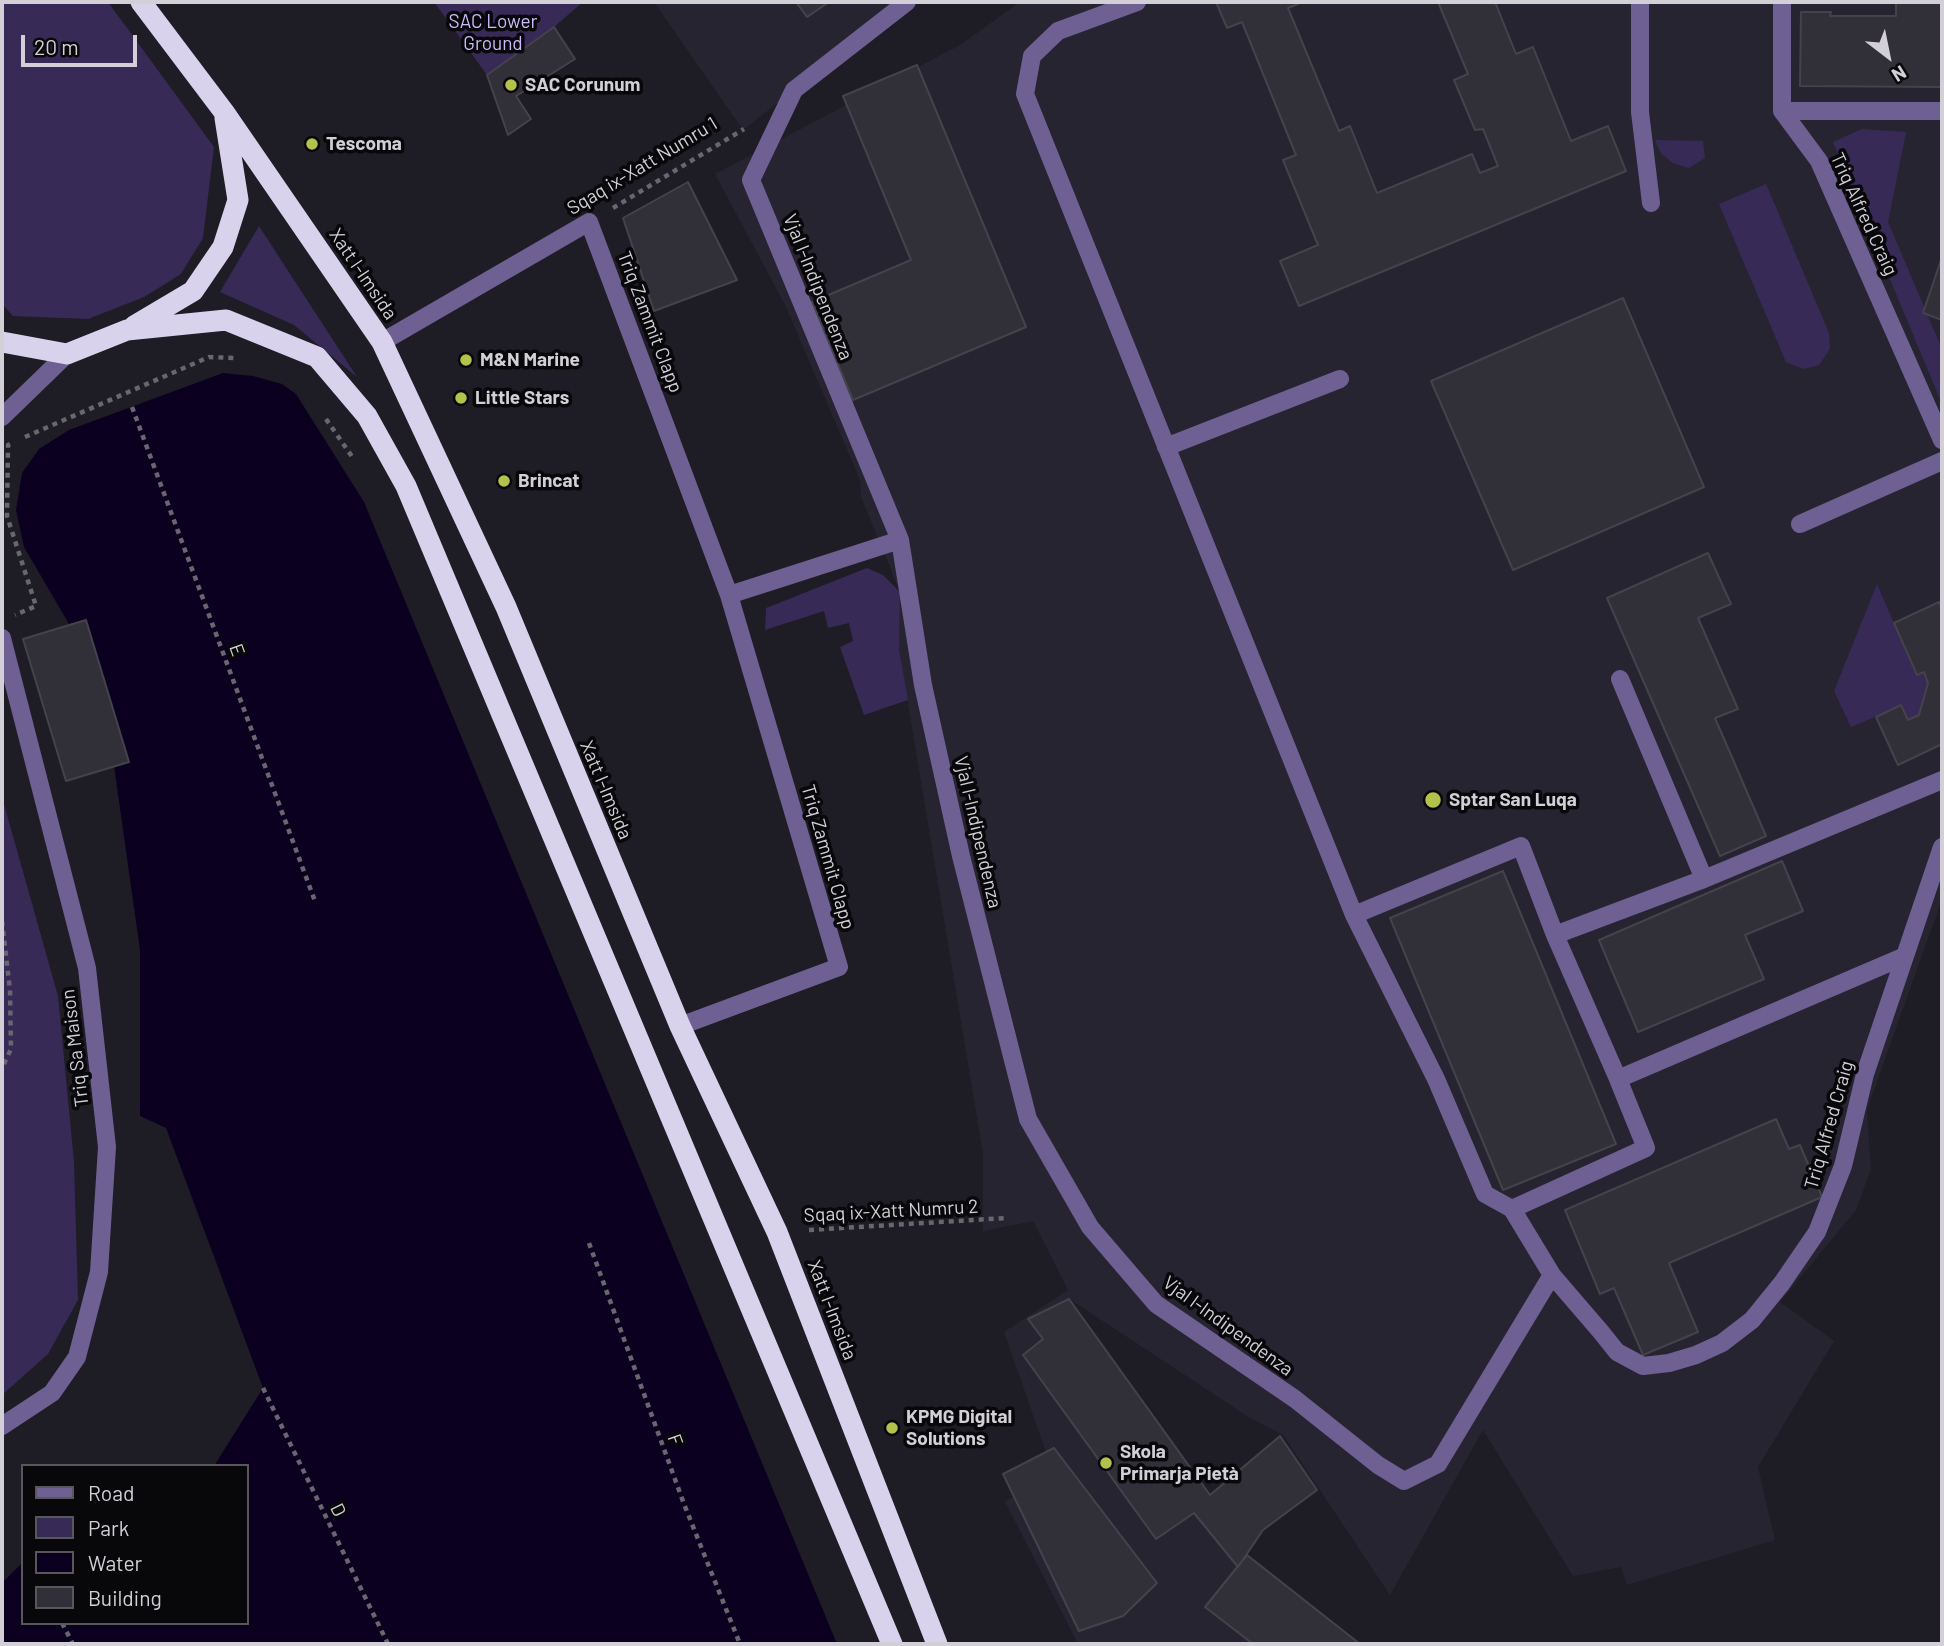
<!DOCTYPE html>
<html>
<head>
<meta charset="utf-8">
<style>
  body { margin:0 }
  #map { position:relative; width:1944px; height:1646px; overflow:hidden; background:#1e1c24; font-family:Barlow,sans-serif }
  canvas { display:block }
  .frame { position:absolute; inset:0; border:4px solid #d2d0d6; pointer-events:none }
  .legend { position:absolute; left:21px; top:1464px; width:228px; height:161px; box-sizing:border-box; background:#08070a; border:2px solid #59575c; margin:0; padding:9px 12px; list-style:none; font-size:21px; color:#d2d0d6 }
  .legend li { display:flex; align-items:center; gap:14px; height:35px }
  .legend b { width:35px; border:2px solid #59575c }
  .north { position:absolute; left:1853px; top:21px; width:70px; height:70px; -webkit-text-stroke:5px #08070a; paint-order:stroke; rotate:148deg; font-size:19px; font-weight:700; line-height:28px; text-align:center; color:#d2d0d6 }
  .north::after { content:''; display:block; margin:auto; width:24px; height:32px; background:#d2d0d6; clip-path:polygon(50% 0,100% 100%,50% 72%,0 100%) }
  .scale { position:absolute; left:21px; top:35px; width:116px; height:32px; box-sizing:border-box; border:4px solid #d2d0d6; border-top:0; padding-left:9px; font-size:21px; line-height:24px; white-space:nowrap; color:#d2d0d6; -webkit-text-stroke:5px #08070a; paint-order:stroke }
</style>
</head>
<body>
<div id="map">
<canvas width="1944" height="1646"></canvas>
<div class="frame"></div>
<ul class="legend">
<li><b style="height:9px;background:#6e6093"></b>Road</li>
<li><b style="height:19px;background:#382a57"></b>Park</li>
<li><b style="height:19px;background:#0c0021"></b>Water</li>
<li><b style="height:19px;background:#312f37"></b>Building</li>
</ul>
<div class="north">N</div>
<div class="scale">20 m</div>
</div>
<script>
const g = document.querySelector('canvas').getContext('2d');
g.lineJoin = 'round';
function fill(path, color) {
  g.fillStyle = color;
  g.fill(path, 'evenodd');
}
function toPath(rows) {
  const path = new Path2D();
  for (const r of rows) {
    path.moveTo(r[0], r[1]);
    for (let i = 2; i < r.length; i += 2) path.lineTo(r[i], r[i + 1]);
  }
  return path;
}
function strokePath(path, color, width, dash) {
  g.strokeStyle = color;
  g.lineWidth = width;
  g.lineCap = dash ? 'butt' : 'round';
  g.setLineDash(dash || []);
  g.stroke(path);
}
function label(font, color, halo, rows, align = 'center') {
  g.font = font + ' Barlow,sans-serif';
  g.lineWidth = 7;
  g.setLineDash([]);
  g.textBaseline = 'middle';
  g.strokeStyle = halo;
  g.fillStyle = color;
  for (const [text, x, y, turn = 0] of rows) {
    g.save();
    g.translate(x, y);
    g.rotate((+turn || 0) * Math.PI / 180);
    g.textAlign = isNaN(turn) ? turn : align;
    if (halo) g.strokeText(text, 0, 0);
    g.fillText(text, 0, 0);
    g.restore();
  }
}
fill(toPath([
  [654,2,907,2,743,130],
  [1020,2,1942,2,1942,899,1867,1110,1871,1169,1856,1210,1780,1302,1834,1341,1758,1467,1775,1540,1627,1585,1621,1567,1573,1576,1483,1430,1390,1595,1283,1435,1250,1418,1071,1300,1210,1495,1280,1436,1317,1490,1263,1530,1247,1555,1360,1644,1078,1644,1005,1502,1013,1496,1003,1474,1046,1452,1004,1332,1068,1290,1033,1221,983,1231,983,1153,899,649,900,592,861,497,860,480,786,307,715,174,960,45]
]), '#272431');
fill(toPath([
  [2,2,108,2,214,147,203,238,181,274,144,297,88,319,13,316,2,304],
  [434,2,583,2,554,27,487,75],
  [1862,129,1906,132,1888,222,1942,349,1942,404,1833,142],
  [1655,140,1703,141,1705,158,1689,168,1673,163,1661,153],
  [1766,184,1829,333,1830,349,1819,365,1803,369,1786,362,1719,204],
  [259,226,357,377,294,325,220,292],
  [867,568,883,575,900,592,899,649,908,700,864,715,840,647,853,641,849,623,828,628,824,611,765,630,766,608],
  [1877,584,1916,675,1924,672,1928,683,1919,715,1908,720,1901,706,1851,727,1834,691],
  [2,797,58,996,74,1162,78,1300,48,1354,2,1395]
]), '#382a57');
fill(toPath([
  [223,373,253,376,282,384,296,394,364,502,837,1644,2,1644,2,1583,23,1562,23,1623,247,1623,247,1466,214,1466,263,1388,166,1128,140,1116,140,950,114,766,129,762,86,620,69,624,24,547,16,510,22,473,39,449,69,430]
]), '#0c0021');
const building = toPath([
  [796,2,829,2,807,17,796,2],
  [1216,2,1297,2,1298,4,1288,8,1339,131,1350,126,1377,193,1472,154,1480,173,1498,166,1483,129,1475,130,1454,80,1468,74,1438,2,1495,2,1516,54,1533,47,1571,141,1608,126,1626,171,1299,306,1280,261,1318,245,1283,160,1296,155,1242,22,1227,28,1216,2],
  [1896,2,1942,2,1942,87,1800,86,1801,12,1831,12,1830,16,1896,16,1896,2],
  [554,27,575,59,516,96,531,119,508,135,487,75,554,27],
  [917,65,1026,327,853,400,812,302,911,260,843,96,917,65],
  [688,182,737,280,654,311,623,218,688,182],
  [1942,257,1942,320,1923,313,1942,257],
  [1623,298,1704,487,1513,570,1431,381,1623,298],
  [1708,553,1731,604,1698,618,1738,709,1715,718,1766,836,1720,856,1607,598,1708,553],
  [1939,602,1942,610,1942,744,1898,765,1876,717,1901,705,1908,720,1919,715,1928,683,1924,672,1917,675,1894,623,1939,602],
  [86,620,129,762,66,781,23,639,86,620],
  [1782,861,1803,911,1745,935,1764,979,1638,1032,1599,940,1782,861],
  [1503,871,1616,1144,1503,1190,1390,918,1503,871],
  [1776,1119,1789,1149,1800,1145,1822,1197,1669,1263,1698,1332,1643,1355,1614,1288,1600,1294,1565,1210,1776,1119],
  [1069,1299,1210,1495,1280,1436,1317,1490,1263,1530,1238,1567,1194,1513,1156,1539,1023,1355,1043,1339,1028,1319,1069,1299],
  [1054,1448,1157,1583,1123,1616,1079,1631,1003,1474,1054,1448],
  [1247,1555,1360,1644,1253,1644,1205,1607,1247,1555]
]);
fill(building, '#312f37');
strokePath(building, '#44424b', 2);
strokePath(toPath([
  [613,208,744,129],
  [132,407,316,904],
  [326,419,353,458],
  [25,437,209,357,234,358],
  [10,444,8,445,7,516,36,606,15,615],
  [2,921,10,990,11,1049,2,1068],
  [809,1230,1006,1218],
  [589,1243,684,1504,740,1644],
  [263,1388,388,1644],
  [62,1623,73,1644]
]), '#69676e', 4.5, [5, 5]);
strokePath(toPath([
  [907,2,794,90,751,180,900,540,923,685,961,856,1028,1119,1090,1227,1156,1304,1295,1399,1378,1465,1404,1481,1438,1464,1552,1275,1512,1209,1485,1194,1436,1079,1354,915,1025,94,1032,56,1058,31,1137,2],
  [1640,2,1640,112,1651,203],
  [1782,2,1782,111,1819,161,1942,440],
  [1782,111,1942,111],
  [382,342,589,222,729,595,839,967,680,1026],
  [2,417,67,354],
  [1166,447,1340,379],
  [1800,524,1942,461],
  [729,595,900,540],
  [2,638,87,968,107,1147,99,1272,77,1357,52,1393,2,1426],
  [1620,679,1704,879],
  [1354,915,1521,846,1555,935,1618,1079,1646,1148,1512,1209],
  [1555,935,1704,879,1942,780],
  [1618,1079,1905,956],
  [1552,1275,1601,1332,1617,1352,1643,1366,1669,1363,1696,1355,1722,1343,1752,1320,1782,1283,1817,1232,1843,1166,1865,1074,1942,847]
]), '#6e6093', 18);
strokePath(toPath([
  [141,2,224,112,382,342,506,607,680,1026,777,1232,937,1644],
  [134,326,193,291,223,247,238,200,225,118],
  [2,342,67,354,127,330,226,320,317,357,367,416,406,486,892,1644]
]), '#d8d2ec', 21);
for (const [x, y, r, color] of [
  [511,85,7,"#b3c24b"],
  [312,144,7,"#b3c24b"],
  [466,360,7,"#b3c24b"],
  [461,398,7,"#b3c24b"],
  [504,481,7,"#b3c24b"],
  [1433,800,9,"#b3c24b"],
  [892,1428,7,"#b3c24b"],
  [1106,1463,7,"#b3c24b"]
]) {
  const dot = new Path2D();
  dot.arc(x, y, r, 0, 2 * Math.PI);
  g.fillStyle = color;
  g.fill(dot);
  strokePath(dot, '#08070a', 2.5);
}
label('19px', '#cbbbfa', '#08070a', [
  ["SAC Lower",493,22],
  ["Ground",493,44]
]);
label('bold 19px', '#d2d0d6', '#08070a', [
  ["SAC Corunum",525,85],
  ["Tescoma",326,144],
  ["M&N Marine",480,360],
  ["Little Stars",475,398],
  ["Brincat",518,481],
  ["Sptar San Luqa",1449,800],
  ["KPMG Digital",906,1417],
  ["Solutions",906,1439],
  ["Skola",1120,1452],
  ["Primarja Pietà",1120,1474]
], 'left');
label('19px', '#d2d0d6', '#08070a', [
  ["Sqaq ix-Xatt Numru 1",642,166,-31],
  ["Triq Alfred Craig",1864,214,65],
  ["Xatt l-Imsida",363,274,56],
  ["Vjal l-Indipendenza",818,287,68],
  ["Triq Zammit Clapp",650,322,69],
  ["E",237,650,70],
  ["Xatt l-Imsida",606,790,67],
  ["Vjal l-Indipendenza",978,832,77],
  ["Triq Zammit Clapp",828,857,74],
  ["Triq Sa Maison",75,1048,-97],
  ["Triq Alfred Craig",1829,1125,-74],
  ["Sqaq ix-Xatt Numru 2",891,1211,-3],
  ["Xatt l-Imsida",832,1310,69],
  ["Vjal l-Indipendenza",1228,1326,36],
  ["F",675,1440,70],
  ["D",338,1510,64]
]);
</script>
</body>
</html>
